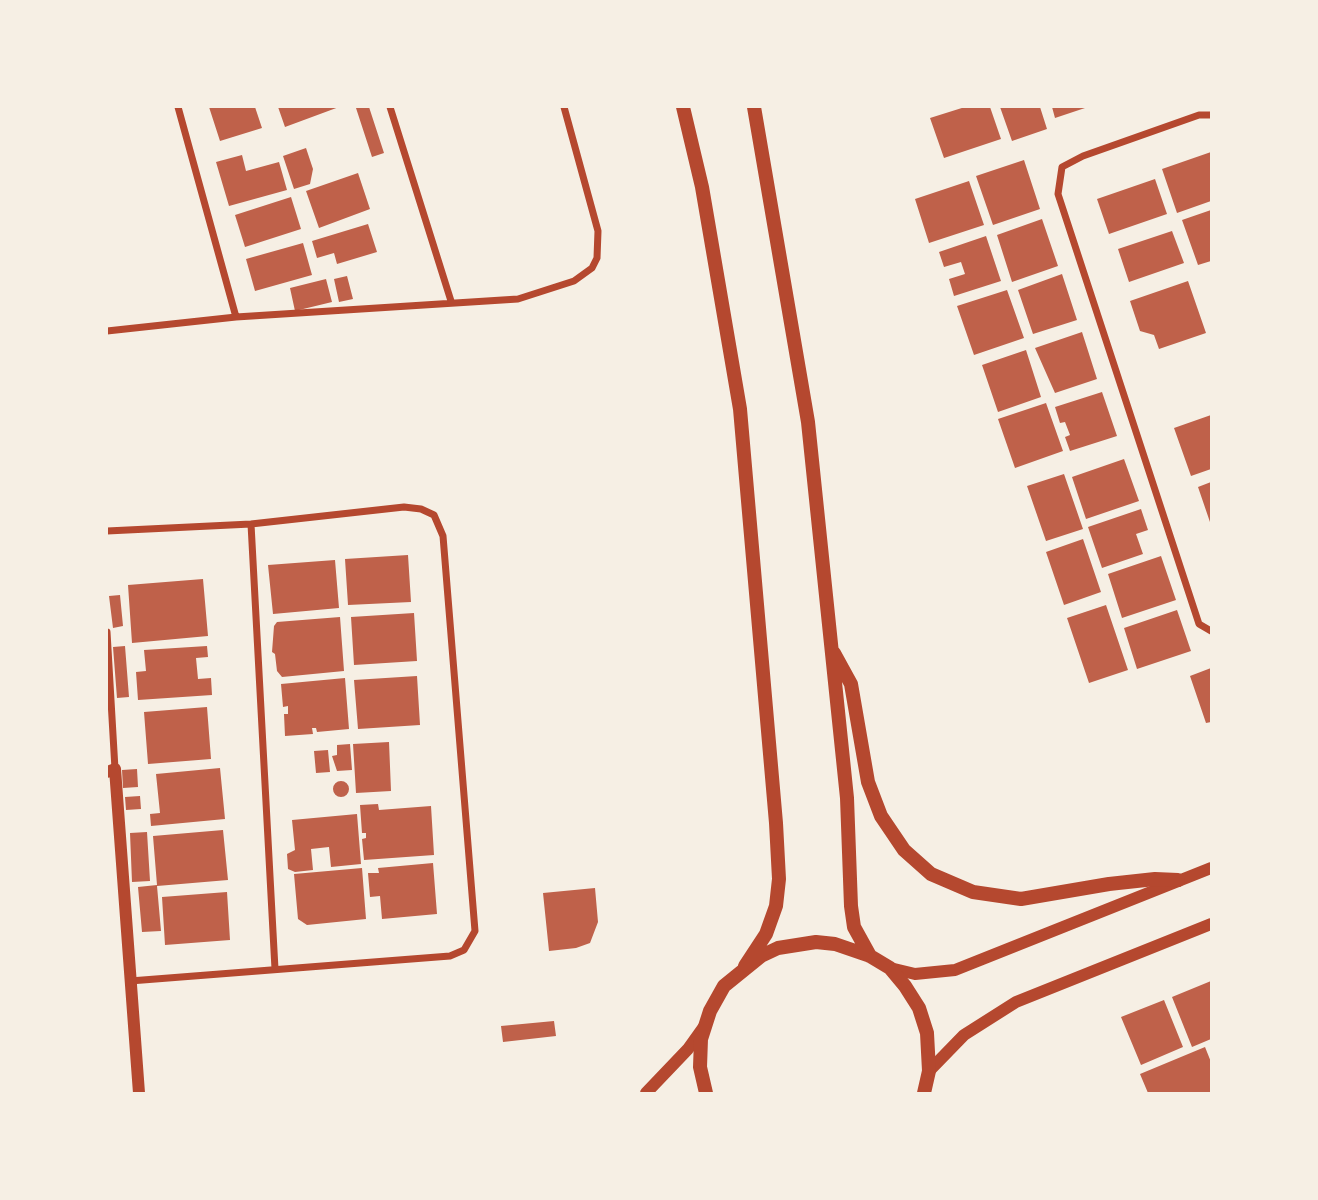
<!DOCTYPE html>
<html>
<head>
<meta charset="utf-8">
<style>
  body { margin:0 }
  #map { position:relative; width:1318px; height:1200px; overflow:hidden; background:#f6efe4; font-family:Signika,sans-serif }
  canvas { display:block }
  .frame { position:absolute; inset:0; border:108px solid #f6efe4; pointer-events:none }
</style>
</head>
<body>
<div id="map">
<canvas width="1318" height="1200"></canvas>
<div class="frame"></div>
</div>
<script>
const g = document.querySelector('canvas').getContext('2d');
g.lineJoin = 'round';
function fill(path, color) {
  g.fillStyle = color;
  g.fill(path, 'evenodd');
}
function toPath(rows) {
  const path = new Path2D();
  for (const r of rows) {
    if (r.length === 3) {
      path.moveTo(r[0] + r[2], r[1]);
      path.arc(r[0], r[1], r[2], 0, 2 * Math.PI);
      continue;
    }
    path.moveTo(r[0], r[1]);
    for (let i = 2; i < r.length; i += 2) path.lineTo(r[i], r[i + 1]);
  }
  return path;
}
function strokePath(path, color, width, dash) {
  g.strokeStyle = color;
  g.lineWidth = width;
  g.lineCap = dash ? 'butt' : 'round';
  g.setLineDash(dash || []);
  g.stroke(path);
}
fill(toPath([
  [209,107,255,107,262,128,220,141],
  [278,107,339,107,285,127],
  [361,107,369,107,384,153,372,157,356,108],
  [965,107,990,107,1001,139,944,158,930,118],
  [1000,107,1040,107,1047,129,1012,141],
  [1052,107,1088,107,1055,118],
  [306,148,313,169,310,184,294,189,283,156],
  [1211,152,1211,201,1177,213,1162,169],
  [242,155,246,171,279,162,287,190,229,206,216,162],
  [1024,160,1040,209,993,225,976,176],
  [358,173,370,209,319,228,306,191],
  [1155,179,1167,214,1109,234,1097,199],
  [969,181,984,225,929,243,915,199],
  [291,197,301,229,245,247,235,215],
  [1211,210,1211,261,1198,265,1182,220],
  [1042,219,1058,266,1012,282,997,235],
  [368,224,377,252,337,264,334,253,317,258,312,241],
  [1172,231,1184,263,1129,282,1118,249],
  [986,236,1001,281,954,296,949,279,965,274,961,262,944,267,939,252],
  [303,243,312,275,255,291,246,259],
  [1062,274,1077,320,1033,334,1018,290],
  [347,276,353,299,339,302,334,279],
  [326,279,332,302,295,311,290,288],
  [1188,281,1206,333,1159,349,1154,335,1140,331,1130,301],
  [1007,290,1024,338,974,355,957,306],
  [1082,332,1097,379,1055,393,1035,348],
  [1026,350,1041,397,998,412,982,365],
  [1102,392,1117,436,1070,451,1065,437,1070,435,1065,422,1060,423,1055,407],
  [1046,403,1063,451,1015,468,998,419],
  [1211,415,1211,469,1191,476,1174,428],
  [1124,459,1139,501,1086,519,1072,477],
  [1064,474,1083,529,1046,541,1027,486],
  [1211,482,1211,525,1198,487],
  [1141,509,1148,530,1136,534,1143,554,1102,568,1088,527],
  [1083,539,1101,592,1064,605,1046,552],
  [408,555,411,602,348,605,345,559],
  [1161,556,1176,600,1122,618,1108,574],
  [335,560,339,608,273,614,268,565],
  [203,579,208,636,132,643,128,585],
  [120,595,123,626,113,628,109,596],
  [1106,605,1128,670,1089,683,1067,618],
  [1177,610,1191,651,1137,669,1124,628],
  [414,613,417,661,354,665,351,617],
  [340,617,344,671,282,677,277,671,275,654,272,652,274,626,277,622],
  [125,646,129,697,117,698,113,647],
  [207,646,208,657,196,658,198,679,211,678,212,695,138,700,136,672,146,671,144,650],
  [1211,668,1211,722,1206,723,1190,676],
  [417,676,420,725,358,729,354,680],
  [345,678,349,729,317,732,316,728,312,728,313,734,285,736,284,714,288,714,288,706,283,707,281,684],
  [207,707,211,759,148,764,144,712],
  [389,742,391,791,356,793,353,744],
  [350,744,352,770,337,771,332,756,337,755,337,745],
  [328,750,330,772,316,773,314,751],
  [220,768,225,819,151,826,150,814,160,813,156,774],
  [137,769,138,787,123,788,122,770],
  [341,789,8],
  [140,796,141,809,126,810,125,797],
  [378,804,379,810,431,806,434,855,364,860,362,839,366,838,366,833,362,833,360,805],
  [357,814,361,864,331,867,329,847,311,849,313,870,295,872,288,869,287,854,295,850,292,820],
  [223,830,228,880,157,886,161,931,142,932,138,887,157,885,153,836],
  [147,832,150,881,132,882,130,833],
  [433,863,437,914,382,919,380,896,370,897,368,873,379,873,378,868],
  [362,868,366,919,307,925,298,919,294,874],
  [595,888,598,922,590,943,576,948,549,951,543,893],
  [227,892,230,940,165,945,162,897],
  [1211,981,1211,1039,1192,1047,1172,997],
  [1164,1000,1183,1047,1141,1065,1121,1017],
  [554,1021,556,1036,503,1042,501,1026],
  [1205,1047,1211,1062,1211,1093,1148,1093,1140,1074]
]), '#bf614a');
strokePath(toPath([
  [178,107,236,317],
  [390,107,451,301],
  [1211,115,1199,115,1083,156,1062,167,1058,194,1199,624,1211,631],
  [107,331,236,317,518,299,574,281,592,268,597,258,598,231,564,107],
  [251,524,275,969],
  [107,531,251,524,404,507,421,509,434,515,443,536,475,931,464,950,450,956,130,981],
  [107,632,115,769]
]), '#b5482f', 7);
strokePath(toPath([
  [107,772,115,769,139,1093],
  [890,968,915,974,955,970,1211,868],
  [929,1071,964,1035,1016,1002,1211,924],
  [646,1093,688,1049,703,1028]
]), '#b5482f', 12);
strokePath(toPath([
  [683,107,702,187,740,409,776,823,779,879,776,906,766,934,745,966],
  [754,107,808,422,847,798,851,906,854,927,870,956],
  [834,653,851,684,868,782,881,816,904,850,931,874,973,892,1021,899,1109,884,1155,879,1178,880],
  [706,1093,700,1067,701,1039,710,1011,724,986,761,956,778,948,816,942,835,944,870,956,890,968,905,986,919,1008,927,1033,929,1071,924,1093]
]), '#b5482f', 14);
</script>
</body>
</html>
